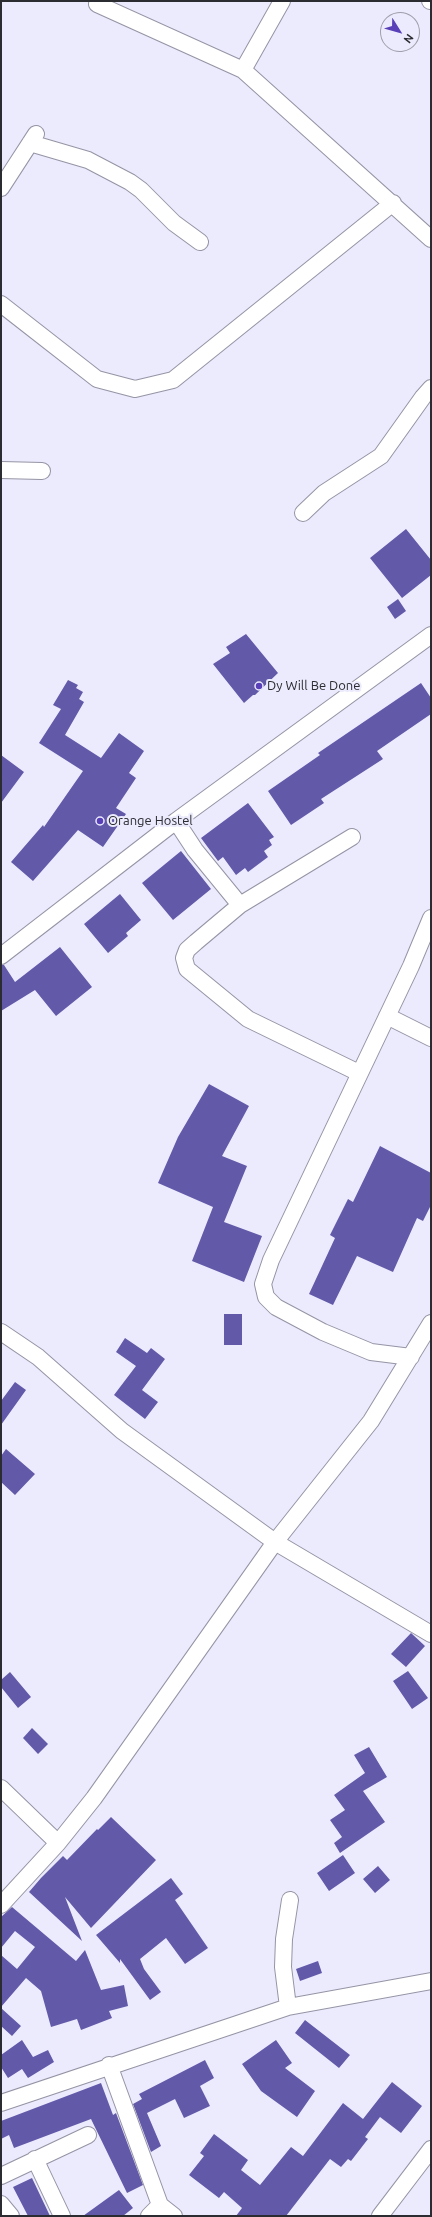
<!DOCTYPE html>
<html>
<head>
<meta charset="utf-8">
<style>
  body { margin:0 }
  #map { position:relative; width:432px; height:2217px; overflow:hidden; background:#ebebfd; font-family:Ubuntu,sans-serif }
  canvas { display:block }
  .frame { position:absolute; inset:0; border:2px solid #2b2b32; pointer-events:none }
  .north { position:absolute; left:380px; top:12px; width:40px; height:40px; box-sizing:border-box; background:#ebebfd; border:1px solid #9e9eac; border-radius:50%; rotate:127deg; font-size:11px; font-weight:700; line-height:16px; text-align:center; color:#2b2b32 }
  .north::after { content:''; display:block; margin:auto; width:14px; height:18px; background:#5940b8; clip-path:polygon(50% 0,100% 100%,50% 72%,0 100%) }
</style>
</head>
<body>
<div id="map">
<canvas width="432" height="2217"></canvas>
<div class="frame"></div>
<div class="north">N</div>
</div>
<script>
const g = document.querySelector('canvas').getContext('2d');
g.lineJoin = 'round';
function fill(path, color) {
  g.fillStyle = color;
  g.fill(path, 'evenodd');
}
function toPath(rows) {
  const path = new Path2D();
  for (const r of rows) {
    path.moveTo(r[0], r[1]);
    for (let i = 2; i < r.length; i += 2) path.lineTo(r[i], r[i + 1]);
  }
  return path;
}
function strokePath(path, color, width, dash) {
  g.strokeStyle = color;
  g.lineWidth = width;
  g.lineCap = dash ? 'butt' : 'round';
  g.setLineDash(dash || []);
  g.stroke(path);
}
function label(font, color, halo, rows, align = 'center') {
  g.font = font + ' Ubuntu,sans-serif';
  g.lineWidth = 4;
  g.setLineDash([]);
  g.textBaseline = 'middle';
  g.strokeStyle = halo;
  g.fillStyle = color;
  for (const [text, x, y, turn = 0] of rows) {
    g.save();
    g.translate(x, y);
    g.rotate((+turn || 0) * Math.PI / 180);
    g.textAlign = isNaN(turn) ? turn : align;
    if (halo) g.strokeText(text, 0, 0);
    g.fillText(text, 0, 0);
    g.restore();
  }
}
fill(toPath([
  [406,529,431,560,431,575,402,598,370,558],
  [398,599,406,611,395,619,387,607],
  [246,634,278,673,255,695,253,695,244,703,213,664,230,653,226,647],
  [68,680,78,685,76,688,83,692,79,699,84,702,65,735,101,758,119,733,144,751,129,773,136,778,116,808,126,814,103,847,78,830,33,881,11,862,43,825,44,827,83,771,39,743,61,709,53,705],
  [421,683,431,698,431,714,377,751,383,759,321,799,324,803,291,825,268,791,320,755,318,753],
  [1,755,24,772,1,803],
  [248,803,274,837,269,840,272,845,264,851,268,857,248,872,245,868,236,875,223,857,218,861,201,838],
  [181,851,211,889,173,920,142,883],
  [120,894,141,920,126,933,128,936,108,953,84,924],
  [60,947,92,987,56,1016,35,990,1,1011,1,965,4,965,15,982],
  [209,1084,249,1106,222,1156,247,1166,224,1222,262,1236,244,1282,192,1261,213,1207,158,1183,178,1137],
  [380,1146,431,1173,431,1205,423,1221,417,1218,393,1272,357,1256,333,1305,309,1294,335,1238,330,1235,348,1199,353,1202],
  [224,1314,242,1314,242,1345,224,1345],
  [125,1338,147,1353,151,1348,165,1359,142,1390,158,1402,145,1419,114,1395,136,1366,116,1352],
  [15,1382,26,1390,1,1425,1,1401],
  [6,1449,35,1474,15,1495,1,1482,1,1456],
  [411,1633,425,1646,406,1667,391,1654],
  [408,1671,428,1698,412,1709,393,1681],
  [10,1672,31,1697,18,1708,1,1687,1,1680],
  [32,1728,48,1744,38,1754,23,1738],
  [369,1747,387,1777,363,1791,385,1822,340,1853,334,1843,342,1837,330,1820,345,1810,334,1795,365,1773,354,1755],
  [111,1817,156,1860,91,1928,65,1897,82,1941,29,1892,41,1878,63,1856,67,1860,97,1829,98,1830],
  [343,1855,355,1873,329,1891,317,1873],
  [378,1866,390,1880,375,1893,363,1879],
  [171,1878,183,1894,175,1900,208,1948,185,1964,166,1938,140,1959,144,1969,161,1992,150,2000,120,1959,120,1963,96,1935],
  [12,1907,76,1961,85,1950,101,1990,124,1985,128,2006,109,2011,112,2018,81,2030,77,2019,51,2027,41,1991,26,1978,1,2007,1,1955,17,1969,35,1947,15,1931,1,1948,1,1917],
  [318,1961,322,1973,300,1981,296,1969],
  [1,2008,21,2026,12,2036,1,2026],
  [305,2020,350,2055,339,2068,295,2033],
  [22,2040,33,2057,48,2050,54,2062,28,2078,22,2069,8,2078,1,2067,1,2055],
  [276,2040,292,2063,285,2068,315,2091,297,2117,261,2091,242,2064],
  [205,2060,214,2078,200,2086,210,2106,184,2118,175,2099,147,2113,161,2146,151,2152,133,2104,142,2099,139,2094],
  [392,2082,422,2106,401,2133,380,2117,365,2137,368,2139,351,2161,348,2159,341,2167,330,2159,286,2216,236,2216,242,2208,224,2192,219,2198,189,2175,204,2156,200,2153,214,2134,248,2160,241,2170,260,2185,291,2147,303,2156,343,2103,363,2119],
  [101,2083,113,2115,116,2113,143,2185,127,2193,91,2119,14,2148,9,2135,1,2139,1,2121],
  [32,2178,50,2216,28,2216,13,2187],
  [119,2190,133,2208,123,2216,83,2216]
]), '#6359a9');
const minor = toPath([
  [430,1,431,1],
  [97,4,243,70,431,239],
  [243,70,282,1],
  [30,143,88,160,130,182,141,190,174,223,200,242],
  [1,188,36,134],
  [1,304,97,379,135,389,173,380,393,203],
  [1,470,42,471],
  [303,513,324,493,381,456,423,397,431,388],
  [176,821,195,850,240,905],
  [352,837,240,905,196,942,187,950,184,958,187,969,248,1019,359,1073],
  [1,956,176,821,431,635],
  [387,1016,431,1038],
  [1,1332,38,1357,122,1431,275,1542,431,1634],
  [411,1357,371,1352,323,1332,276,1307,266,1297,263,1284,271,1260,411,966,431,918],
  [1,1788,58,1843],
  [1,1905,58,1843,94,1798,275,1542,371,1421,431,1323],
  [288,2007,283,1967,284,1939,290,1900],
  [109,2065,160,2205,149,2216],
  [1,2103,288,2007,431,1981],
  [35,2159,62,2216],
  [1,2176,88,2135],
  [1,2204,11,2216],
  [160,2205,174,2216],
  [380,2216,431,2149]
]);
strokePath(minor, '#9594a5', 18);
strokePath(minor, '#fff', 16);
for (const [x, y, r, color] of [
  [259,686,4,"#5940b8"],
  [100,821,4,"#5940b8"]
]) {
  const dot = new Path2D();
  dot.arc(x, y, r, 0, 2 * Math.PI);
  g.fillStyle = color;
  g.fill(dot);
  strokePath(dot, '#ebebfd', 1.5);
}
label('13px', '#2b2b32', '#ebebfd', [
  ["Dy Will Be Done",267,686],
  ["Orange Hostel",108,821]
], 'left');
</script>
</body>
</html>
